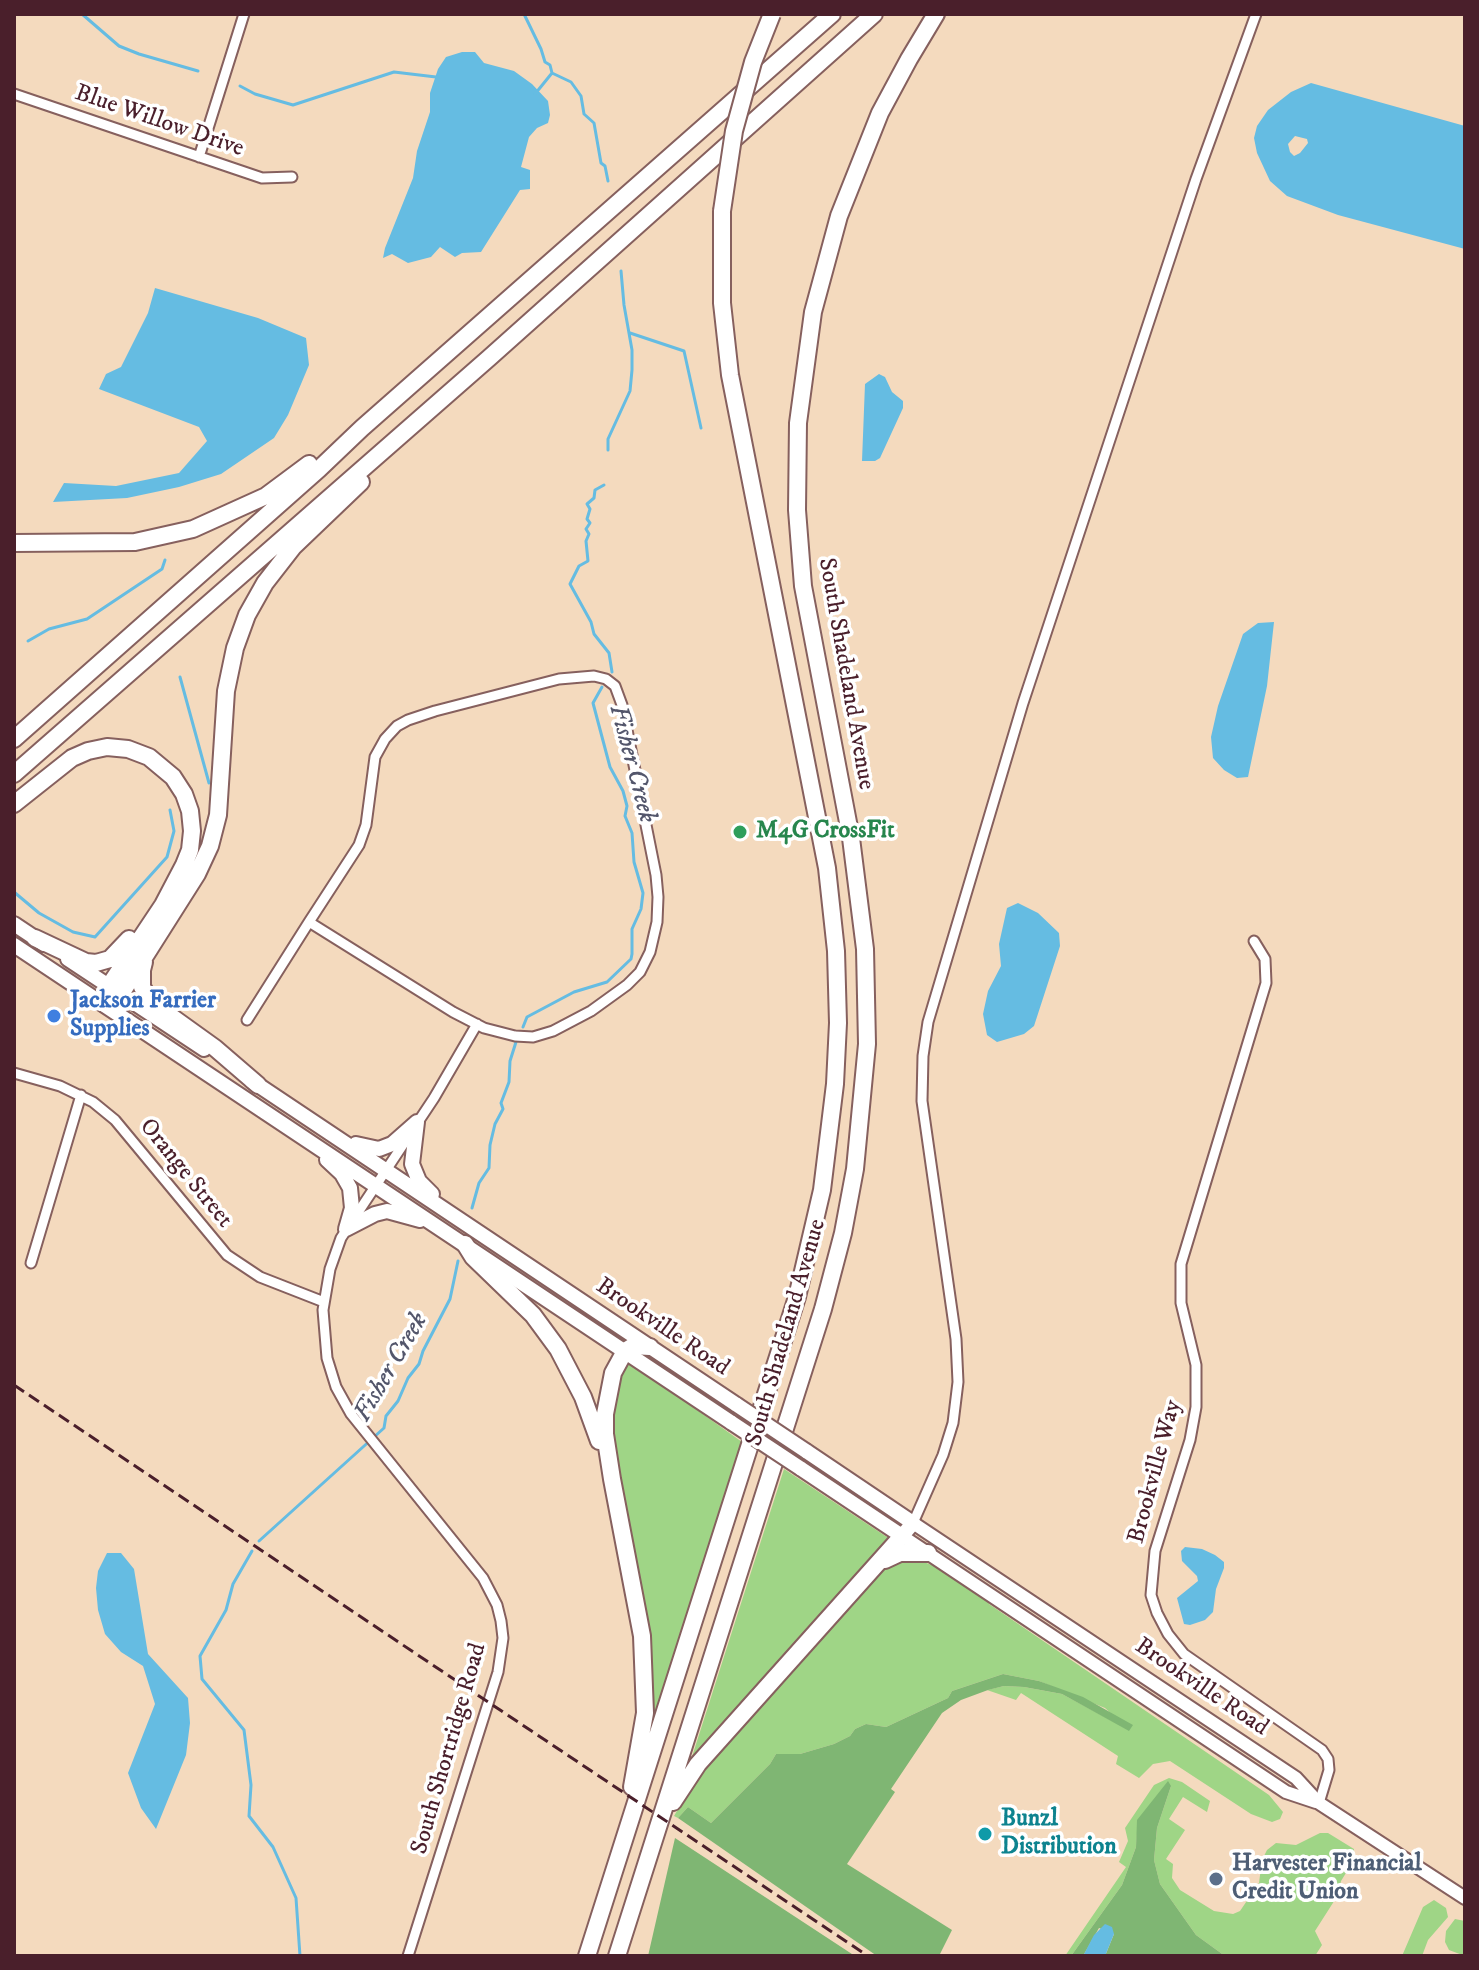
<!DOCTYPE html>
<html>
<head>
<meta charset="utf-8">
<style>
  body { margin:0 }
  #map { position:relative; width:1479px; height:1970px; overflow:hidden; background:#f4dabe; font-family:"IM FELL DW Pica",serif }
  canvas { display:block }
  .frame { position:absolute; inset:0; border:16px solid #4a1f2b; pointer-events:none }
</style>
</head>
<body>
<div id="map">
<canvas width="1479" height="1970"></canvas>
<div class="frame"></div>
</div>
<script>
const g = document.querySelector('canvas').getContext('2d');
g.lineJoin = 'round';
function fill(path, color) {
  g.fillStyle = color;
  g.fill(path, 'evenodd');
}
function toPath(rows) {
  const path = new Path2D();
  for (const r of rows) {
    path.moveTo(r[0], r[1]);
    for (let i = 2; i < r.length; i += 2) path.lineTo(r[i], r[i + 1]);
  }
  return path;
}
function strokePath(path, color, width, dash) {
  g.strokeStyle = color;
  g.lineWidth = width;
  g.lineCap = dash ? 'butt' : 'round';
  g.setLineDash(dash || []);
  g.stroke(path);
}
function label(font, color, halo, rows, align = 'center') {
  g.font = font + ' "IM FELL DW Pica",serif';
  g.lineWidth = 7;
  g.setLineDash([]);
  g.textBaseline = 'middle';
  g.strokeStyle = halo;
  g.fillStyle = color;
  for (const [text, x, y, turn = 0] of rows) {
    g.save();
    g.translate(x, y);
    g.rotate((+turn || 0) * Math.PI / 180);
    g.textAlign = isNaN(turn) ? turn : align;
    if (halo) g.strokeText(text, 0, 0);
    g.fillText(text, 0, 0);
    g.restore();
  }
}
fill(toPath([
  [630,1362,742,1442,646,1758,651,1670,646,1612,613,1447,612,1402,622,1370],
  [784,1469,890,1539,689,1766],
  [904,1559,919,1560,934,1566,988,1600,989,1604,1269,1795,1283,1812,1280,1819,1272,1822,1251,1814,1170,1761,1153,1764,1139,1778,1116,1764,1118,1756,1021,1693,1016,1700,987,1690,1004,1686,1024,1687,1062,1694,1129,1730,1105,1708,1039,1681,1003,1674,952,1691,948,1698,886,1727,866,1724,855,1729,850,1736,834,1744,800,1754,776,1754,770,1764,711,1823,688,1807,678,1818,674,1816,698,1775,882,1570],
  [1169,1778,1182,1782,1210,1801,1207,1812,1183,1797,1169,1819,1185,1830,1166,1859,1173,1864,1172,1878,1180,1890,1214,1911,1233,1914,1240,1911,1259,1883,1262,1860,1267,1850,1276,1843,1296,1845,1320,1833,1328,1833,1354,1849,1354,1860,1341,1881,1338,1895,1315,1931,1322,1945,1315,1956,1225,1956,1196,1935,1160,1884,1154,1860,1157,1828,1171,1786,1138,1820,1136,1847,1122,1885,1071,1956,1065,1956,1126,1867,1119,1862,1128,1841,1125,1828,1154,1785],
  [1434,1900,1446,1908,1448,1917,1428,1940,1422,1956,1402,1956,1423,1907],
  [1455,1919,1465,1921,1465,1956,1449,1950,1445,1942,1446,1931]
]), '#9fd586');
fill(toPath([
  [1003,1674,1039,1681,1083,1697,1133,1725,1129,1731,1062,1694,1024,1687,1004,1686,988,1690,961,1700,942,1713,891,1789,895,1792,847,1864,952,1930,939,1956,877,1956,678,1818,688,1807,711,1823,770,1764,776,1754,800,1754,834,1744,850,1736,855,1729,866,1724,886,1727,948,1698,952,1691],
  [1168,1781,1171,1786,1157,1828,1154,1860,1160,1884,1196,1935,1225,1956,1105,1956,1114,1934,1099,1928,1083,1956,1071,1956,1122,1885,1136,1847,1137,1820],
  [675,1838,855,1956,648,1956]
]), '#7fb673');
fill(toPath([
  [462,52,475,52,484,63,514,71,532,84,548,101,550,115,548,123,537,128,529,137,521,167,530,170,530,189,520,190,481,252,462,253,455,257,440,247,431,257,408,263,392,254,383,258,385,248,413,178,417,151,430,112,430,93,438,69,446,57],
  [1311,83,1465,126,1465,249,1338,215,1287,196,1270,181,1257,153,1254,138,1257,126,1268,110,1291,92],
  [1295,136,1307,139,1308,143,1300,153,1294,156,1290,152,1288,144],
  [155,288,258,318,306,338,309,365,288,415,274,438,221,474,179,487,127,498,53,502,64,483,116,486,179,473,207,441,199,427,99,389,106,374,121,367,148,313],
  [879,374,885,377,892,392,903,401,903,408,880,458,875,461,862,461,865,384],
  [1274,622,1267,686,1248,777,1237,778,1224,770,1213,758,1211,737,1218,706,1243,634,1258,623],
  [1018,903,1038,913,1059,933,1060,946,1034,1026,1024,1034,997,1042,987,1035,983,1014,988,991,1001,966,999,944,1007,908],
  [1185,1547,1202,1549,1215,1555,1224,1562,1224,1568,1216,1589,1213,1612,1205,1620,1190,1625,1184,1624,1177,1598,1198,1581,1197,1576,1182,1561,1181,1551],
  [107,1553,121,1553,134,1569,148,1654,188,1698,190,1723,186,1755,156,1829,141,1808,128,1773,155,1704,143,1666,121,1652,105,1634,98,1610,96,1588,98,1571],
  [1105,1924,1112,1927,1114,1934,1105,1956,1083,1956,1094,1935]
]), '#65bce2');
strokePath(toPath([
  [82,14,119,46,139,54,198,71],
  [524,14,541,49,545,62,550,65,552,73,571,82,581,96,584,114,594,123,601,163,605,166,608,181],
  [240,86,255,94,293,105,394,72,436,77],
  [535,94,552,73],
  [630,333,684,351,701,428],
  [608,450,608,439,630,391,632,370,632,350,624,305,621,271],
  [604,485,595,490,594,498,587,504,590,509,587,519,590,523,586,529,589,534,586,541,588,561,579,566,570,584,591,622,594,634,609,653,612,672],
  [28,641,49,629,87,619,162,569,165,560],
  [180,677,209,783],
  [14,892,39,913,73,932,95,937,167,857,174,831,170,810],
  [523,1027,527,1017,574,992,607,982,631,959,632,954,632,929,641,909,643,893,634,862,632,833,625,816,627,806,623,791,610,767,593,703,602,687],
  [472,1208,479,1183,489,1168,490,1145,495,1124,503,1109,501,1103,509,1082,510,1061,516,1042],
  [259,1541,384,1428,386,1416,398,1401,408,1378,419,1364,423,1351,450,1299,458,1261],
  [252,1551,233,1584,226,1610,200,1656,202,1679,244,1730,251,1785,249,1816,273,1847,296,1898,300,1956]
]), '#65bce2', 3);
const street = toPath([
  [14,94,262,178,292,177],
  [199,157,244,14],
  [1254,941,1265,959,1266,983,1181,1264,1181,1303,1196,1365,1196,1407,1190,1440,1155,1551,1151,1595,1157,1613,1168,1634,1184,1654,1322,1750,1328,1759,1329,1770,1319,1803],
  [247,1020,309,922,359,845,366,825,375,757,385,739,397,726,408,720,435,711,559,679,594,676,606,679,615,686,622,705,656,875,658,897,657,922,650,952,640,972,627,985,591,1011,553,1031,533,1037,515,1036,484,1028,453,1012,309,922],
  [14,1073,60,1086,93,1102,115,1120,227,1255,260,1277,324,1302],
  [31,1263,81,1095],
  [913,1523,943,1455,953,1423,958,1382,956,1339,922,1101,923,1056,928,1022,1023,703,1196,179,1256,14],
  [408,1956,498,1672,503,1638,501,1621,497,1605,483,1578,351,1414,336,1387,327,1358,323,1310,330,1269,341,1238,434,1098,477,1024]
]);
const secondary = toPath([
  [913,1523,1296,1778,1319,1803,1465,1898],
  [902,1536,1286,1792,1316,1802]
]);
const primary = toPath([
  [14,924,44,944],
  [14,945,732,1423],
  [68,959,204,1049],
  [252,1081,737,1405],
  [417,1122,412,1164,419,1181,432,1194],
  [356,1144,379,1149,392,1144,417,1122],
  [327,1160,342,1174,350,1188,352,1208,346,1229],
  [346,1229,375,1214,387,1211,420,1220],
  [800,1468,902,1536,913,1523,806,1451]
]);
const highway = toPath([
  [14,543,135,542,193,529,266,496,309,464],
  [14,739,319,469,362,428,832,14],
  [14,774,489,358,874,14],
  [14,804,72,758,88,751,107,747,128,749,149,757,173,777,184,794,190,811,192,831,190,850,184,865,163,905,109,986,105,1004],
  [35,938,86,962,96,963,110,959,129,939],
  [144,962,142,970,142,987,151,1002,215,1048,258,1085],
  [105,1004,121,994,197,874,210,846,218,815,226,691,235,648,247,615,265,583,293,547,361,482],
  [465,1244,473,1257,533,1315,558,1349,583,1397,599,1441],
  [885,1560,900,1553,928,1553],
  [632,1787,645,1713,642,1636,612,1479,605,1434,605,1414,613,1373,625,1351,633,1346,650,1347],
  [673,1802,698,1764,902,1536],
  [587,1956,797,1297,822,1190,835,1084,838,1023,836,951,827,868,730,375,722,303,722,211],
  [617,1956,823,1309,843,1233,855,1169,867,1044,865,949,851,838,803,586,797,510,798,423,813,312,839,216,880,113,909,59,936,14]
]);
strokePath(street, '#86605e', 13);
strokePath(secondary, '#86605e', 16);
strokePath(primary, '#86605e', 18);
strokePath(highway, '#86605e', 20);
strokePath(street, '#fff', 9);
strokePath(secondary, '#fff', 12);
strokePath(primary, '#fff', 14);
strokePath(highway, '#fff', 16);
strokePath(toPath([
  [14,1385,868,1956]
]), '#4a1f2b', 3, [12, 6]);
const primaryBridge = toPath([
  [737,1405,806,1451],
  [732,1423,800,1468]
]);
const highwayBridge = toPath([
  [722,211,734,131,753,62,772,14]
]);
strokePath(primaryBridge, '#86605e', 18, []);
strokePath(highwayBridge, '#86605e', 20, []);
strokePath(primaryBridge, '#fff', 14);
strokePath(highwayBridge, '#fff', 16);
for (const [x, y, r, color] of [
  [740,832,8,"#2e9e5b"],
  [54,1016,8,"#3f7fe0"],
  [985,1834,8,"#0f9aa8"],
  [1216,1879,8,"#5c6f8a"]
]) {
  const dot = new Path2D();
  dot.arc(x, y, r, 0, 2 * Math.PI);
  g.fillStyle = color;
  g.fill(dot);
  strokePath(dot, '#fff', 3);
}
label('24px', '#4a1f2b', '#fff', [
  ["Blue Willow Drive",159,122,19],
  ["South Shadeland Avenue",845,674,80],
  ["Orange Street",185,1174,51],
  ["Brookville Road",662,1328,34],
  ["South Shadeland Avenue",787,1333,-74],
  ["Brookville Way",1156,1472,-75],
  ["Brookville Road",1201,1688,34],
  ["South Shortridge Road",450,1749,-74]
]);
label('bold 24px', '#27864d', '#fff', [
  ["M4G CrossFit",756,832]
], 'left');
label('bold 24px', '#366cbe', '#fff', [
  ["Jackson Farrier",70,1002],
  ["Supplies",70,1030]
], 'left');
label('bold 24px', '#0d838f', '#fff', [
  ["Bunzl",1001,1820],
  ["Distribution",1001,1848]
], 'left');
label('bold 24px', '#4e5e75', '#fff', [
  ["Harvester Financial",1232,1865],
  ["Credit Union",1232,1893]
], 'left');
label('italic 26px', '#53566b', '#fff', [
  ["Fisher Creek",631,764,75],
  ["Fisher Creek",392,1368,-60]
]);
</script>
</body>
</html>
